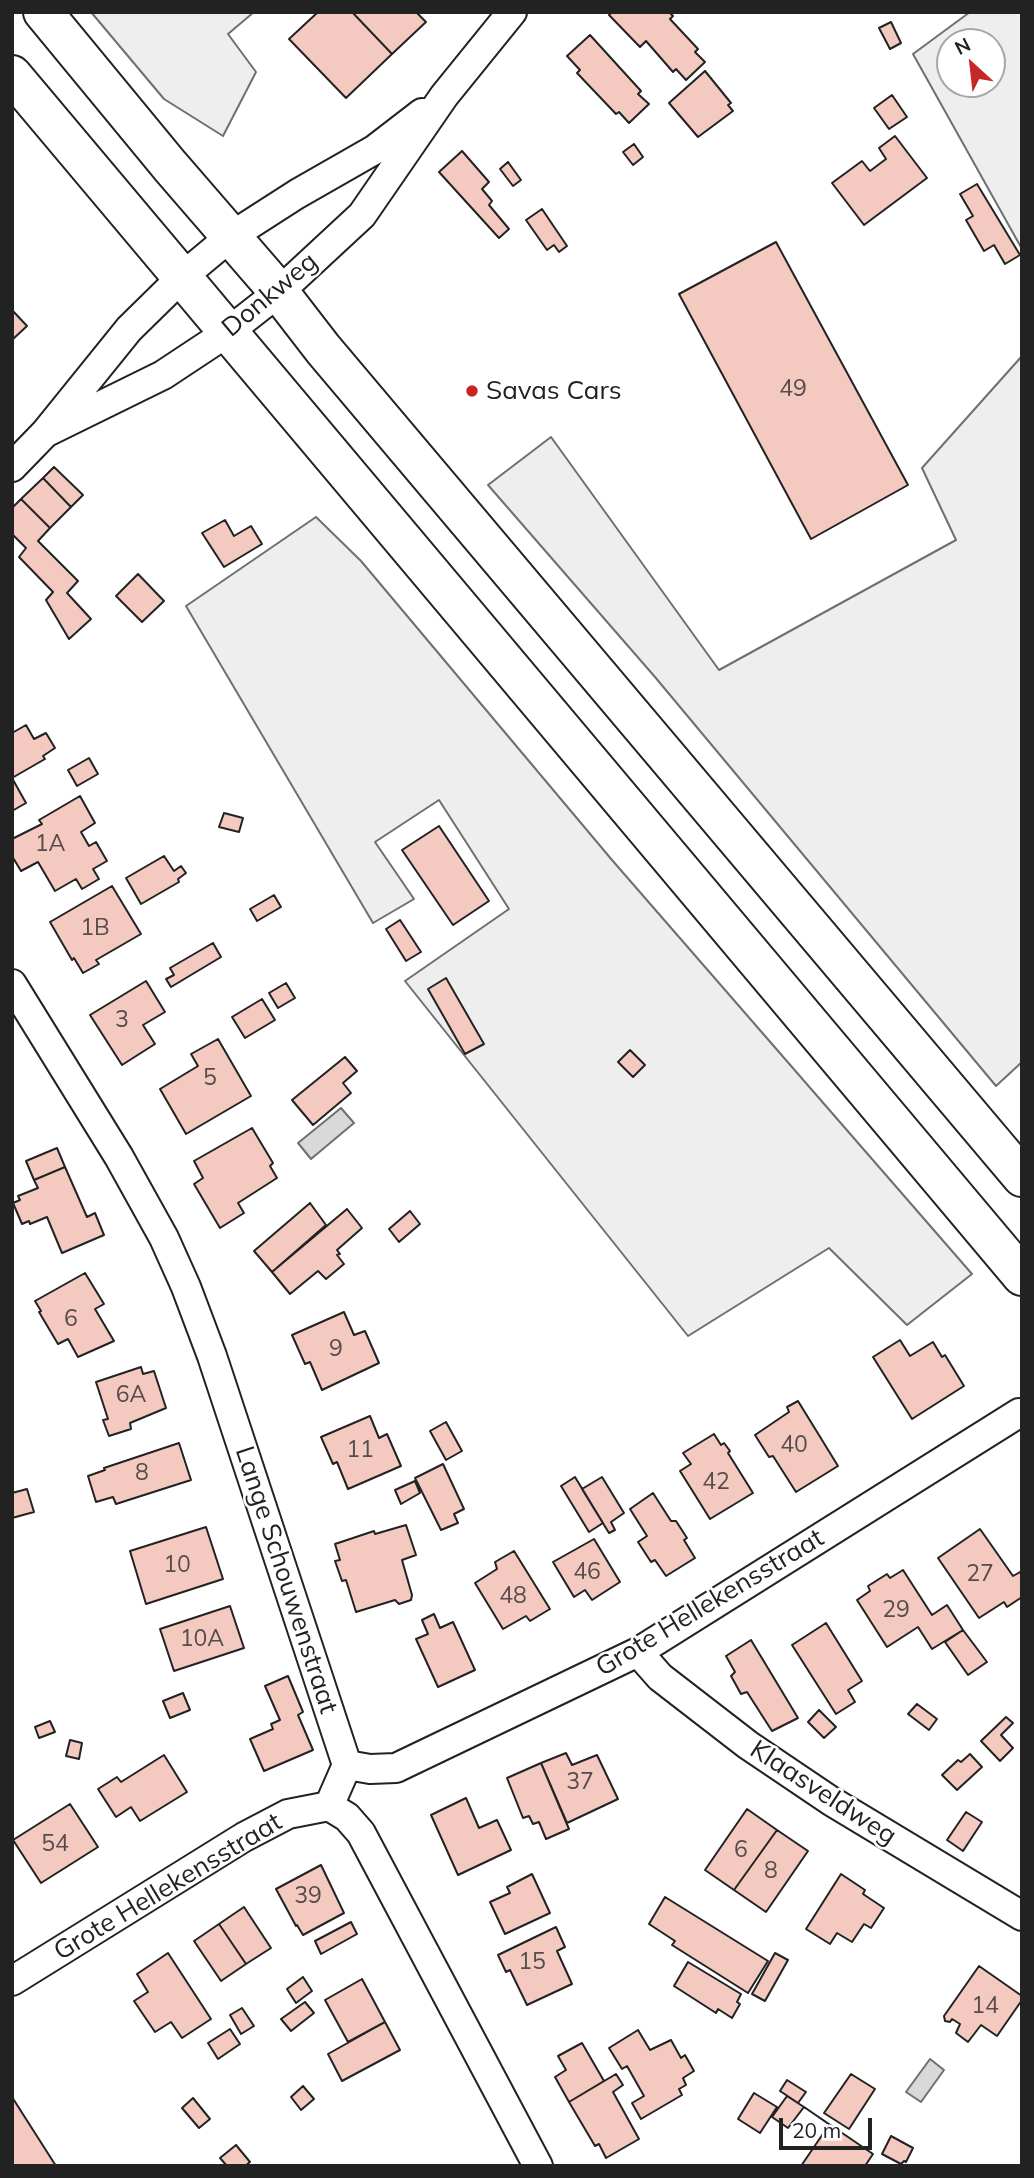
<!DOCTYPE html>
<html>
<head>
<meta charset="utf-8">
<style>
  body { margin:0 }
  #map { position:relative; width:1034px; height:2178px; overflow:hidden; background:#fff; font-family:Mulish,sans-serif }
  canvas { display:block }
  .frame { position:absolute; inset:0; border:14px solid #222; pointer-events:none }
  .north { position:absolute; left:936px; top:28px; width:70px; height:70px; box-sizing:border-box; background:#fff; border:2px solid #a7a7a7; border-radius:50%; rotate:333deg; font-size:19px; font-weight:700; line-height:28px; text-align:center; color:#222 }
  .north::after { content:''; display:block; margin:auto; width:24px; height:32px; background:#c62828; clip-path:polygon(50% 0,100% 100%,50% 72%,0 100%) }
  .scale { position:absolute; left:779px; top:2118px; width:93px; height:32px; box-sizing:border-box; border:4px solid #222; border-top:0; padding-left:9px; font-size:21px; line-height:24px; white-space:nowrap; color:#222; -webkit-text-stroke:5px #fff; paint-order:stroke }
</style>
</head>
<body>
<div id="map">
<canvas width="1034" height="2178"></canvas>
<div class="frame"></div>
<div class="north">N</div>
<div class="scale">20 m</div>
</div>
<script>
const g = document.querySelector('canvas').getContext('2d');
g.lineJoin = 'round';
function fill(path, color) {
  g.fillStyle = color;
  g.fill(path, 'evenodd');
}
function toPath(rows) {
  const path = new Path2D();
  for (const r of rows) {
    path.moveTo(r[0], r[1]);
    for (let i = 2; i < r.length; i += 2) path.lineTo(r[i], r[i + 1]);
  }
  return path;
}
function strokePath(path, color, width, dash) {
  g.strokeStyle = color;
  g.lineWidth = width;
  g.lineCap = dash ? 'butt' : 'round';
  g.setLineDash(dash || []);
  g.stroke(path);
}
function label(font, color, halo, rows, align = 'center') {
  g.font = font + ' Mulish,sans-serif';
  g.lineWidth = 5;
  g.setLineDash([]);
  g.textBaseline = 'middle';
  g.strokeStyle = halo;
  g.fillStyle = color;
  for (const [text, x, y, turn = 0] of rows) {
    g.save();
    g.translate(x, y);
    g.rotate((+turn || 0) * Math.PI / 180);
    g.textAlign = isNaN(turn) ? turn : align;
    if (halo) g.strokeText(text, 0, 0);
    g.fillText(text, 0, 0);
    g.restore();
  }
}
const green = toPath([
  [91,12,254,12,228,34,256,72,223,136,164,99,91,12],
  [970,12,1022,12,1022,249,913,54,970,12],
  [992,42,992,84,950,84,950,42,992,42],
  [1022,356,1022,1062,996,1086,655,677,488,485,551,437,719,670,956,540,922,468,1022,356],
  [316,517,361,561,612,860,972,1274,907,1325,829,1248,688,1336,405,981,509,909,439,800,375,842,414,899,373,923,186,606,316,517]
]);
fill(green, '#eee');
strokePath(green, '#6f6f6f', 2);
const water = toPath([
  [341,1108,354,1123,311,1159,298,1143,341,1108],
  [930,2059,944,2070,921,2102,906,2092,930,2059]
]);
fill(water, '#d9d9d9');
strokePath(water, '#6f6f6f', 2);
const building = toPath([
  [318,12,352,12,392,54,346,98,289,39,318,12],
  [352,12,416,12,426,22,392,54,352,12],
  [612,12,669,12,673,16,670,19,698,49,695,52,705,62,686,80,676,69,673,72,646,41,640,47,609,15,612,12],
  [891,22,901,43,890,49,879,28,891,22],
  [590,35,641,91,638,94,649,104,629,123,619,112,616,114,577,73,580,70,567,56,590,35],
  [705,71,731,103,728,105,733,111,698,137,669,103,705,71],
  [892,95,907,117,889,129,874,108,892,95],
  [895,136,927,178,864,225,832,183,862,161,870,171,886,159,879,148,895,136],
  [634,144,643,157,633,165,623,152,634,144],
  [462,151,489,182,482,189,492,201,489,205,509,229,499,238,439,172,462,151],
  [508,162,521,180,513,186,500,169,508,162],
  [977,184,1020,255,1005,264,994,245,984,251,966,220,973,216,960,194,977,184],
  [542,209,567,246,559,252,554,245,547,250,526,220,542,209],
  [776,242,908,485,811,539,679,294,776,242],
  [12,310,27,326,12,340,12,310],
  [54,467,83,495,71,507,43,478,54,467],
  [43,478,71,507,50,528,21,499,43,478],
  [21,499,50,528,38,541,78,581,67,593,91,619,69,639,46,600,53,592,19,557,26,548,12,534,12,508,21,499],
  [225,520,234,536,251,526,262,544,224,567,202,533,225,520],
  [138,574,164,601,142,622,116,596,138,574],
  [26,725,34,739,46,733,55,748,43,756,45,759,12,778,12,733,26,725],
  [89,758,98,774,77,786,68,770,89,758],
  [12,778,26,803,12,811,12,778],
  [80,796,95,823,81,832,89,846,96,842,107,861,93,869,99,879,82,889,76,879,55,891,38,862,21,871,12,856,12,839,42,824,39,820,80,796],
  [224,813,243,818,239,832,219,827,224,813],
  [439,826,489,901,453,925,402,850,439,826],
  [164,856,174,871,181,866,186,873,178,879,179,882,141,904,126,878,164,856],
  [112,886,141,934,96,960,99,964,83,973,74,958,72,960,50,922,112,886],
  [274,895,281,907,257,921,250,909,274,895],
  [400,920,421,952,406,961,386,929,400,920],
  [213,943,221,957,171,987,166,979,174,975,170,968,213,943],
  [446,978,484,1044,465,1054,428,989,446,978],
  [146,981,165,1012,143,1025,155,1044,122,1065,90,1015,146,981],
  [286,983,295,998,278,1008,269,993,286,983],
  [262,999,275,1020,245,1038,232,1017,262,999],
  [218,1039,251,1096,186,1134,160,1089,198,1066,191,1054,218,1039],
  [630,1050,645,1065,633,1077,618,1062,630,1050],
  [345,1057,357,1071,343,1083,351,1093,313,1125,292,1100,345,1057],
  [252,1128,273,1163,270,1166,277,1178,238,1203,244,1213,220,1228,194,1184,203,1178,194,1161,252,1128],
  [57,1148,65,1167,34,1180,26,1161,57,1148],
  [65,1167,87,1217,95,1213,104,1235,62,1253,47,1217,30,1224,29,1221,22,1224,13,1203,20,1200,18,1196,38,1188,34,1180,65,1167],
  [310,1203,326,1225,272,1272,254,1251,310,1203],
  [347,1209,362,1228,337,1250,340,1254,337,1255,344,1264,326,1279,318,1271,290,1294,272,1272,347,1209],
  [410,1211,420,1224,399,1242,389,1229,410,1211],
  [85,1273,104,1304,95,1309,114,1341,78,1357,68,1339,58,1344,39,1312,41,1311,35,1301,85,1273],
  [344,1312,354,1335,365,1331,379,1363,322,1390,310,1362,305,1364,292,1335,344,1312],
  [900,1340,910,1356,933,1342,942,1357,945,1355,964,1386,912,1419,873,1357,900,1340],
  [141,1367,143,1374,154,1371,166,1408,130,1423,131,1429,109,1436,103,1420,108,1419,96,1382,141,1367],
  [798,1401,838,1466,796,1492,773,1456,769,1457,755,1435,789,1412,787,1407,798,1401],
  [370,1416,379,1438,387,1434,401,1466,348,1489,337,1462,333,1464,321,1437,370,1416],
  [446,1422,462,1451,446,1460,430,1431,446,1422],
  [714,1434,721,1445,724,1443,730,1451,728,1453,753,1493,710,1519,680,1471,691,1464,683,1453,714,1434],
  [179,1443,191,1480,116,1504,113,1497,96,1502,88,1476,105,1470,104,1468,179,1443],
  [443,1464,464,1509,454,1514,458,1523,441,1530,415,1478,443,1464],
  [575,1477,603,1523,589,1532,561,1486,575,1477],
  [602,1477,624,1513,611,1522,615,1530,609,1533,582,1489,602,1477],
  [415,1481,420,1493,401,1504,395,1490,415,1481],
  [27,1489,34,1512,12,1518,12,1493,27,1489],
  [653,1493,671,1521,676,1521,687,1538,684,1540,695,1558,666,1576,655,1560,651,1562,638,1542,647,1536,630,1509,653,1493],
  [406,1525,416,1555,402,1560,412,1595,411,1600,399,1604,395,1600,356,1612,346,1580,342,1581,335,1561,340,1560,335,1544,374,1531,375,1534,406,1525],
  [206,1527,223,1579,146,1604,130,1551,206,1527],
  [980,1529,1013,1576,1020,1572,1022,1576,1022,1597,1007,1607,1004,1602,979,1618,938,1558,980,1529],
  [594,1539,620,1582,592,1600,585,1590,574,1597,553,1562,594,1539],
  [514,1551,550,1609,530,1621,526,1616,503,1629,475,1583,497,1569,495,1562,514,1551],
  [903,1570,932,1615,947,1605,963,1630,932,1649,918,1627,887,1647,857,1600,870,1591,868,1586,887,1574,890,1578,903,1570],
  [230,1606,244,1648,174,1671,160,1629,230,1606],
  [434,1614,440,1628,453,1622,475,1670,438,1687,416,1639,428,1634,422,1620,434,1614],
  [826,1623,862,1681,848,1690,855,1702,836,1714,792,1645,826,1623],
  [963,1630,987,1662,968,1675,945,1642,963,1630],
  [751,1640,798,1718,772,1731,747,1692,741,1694,731,1676,735,1672,726,1656,751,1640],
  [288,1676,303,1712,298,1715,313,1750,264,1771,250,1739,273,1729,271,1724,280,1720,265,1686,288,1676],
  [183,1693,190,1710,170,1718,163,1701,183,1693],
  [917,1704,937,1719,929,1730,908,1714,917,1704],
  [819,1710,836,1727,824,1738,808,1722,819,1710],
  [1006,1717,1013,1723,1001,1735,1013,1748,1000,1761,981,1741,1006,1717],
  [50,1721,55,1732,39,1738,35,1727,50,1721],
  [70,1740,82,1743,79,1759,66,1756,70,1740],
  [566,1753,572,1765,597,1755,618,1799,567,1823,541,1763,566,1753],
  [970,1754,982,1767,957,1790,942,1775,958,1760,961,1762,970,1754],
  [164,1755,187,1792,140,1821,131,1807,116,1817,98,1789,117,1777,121,1782,164,1755],
  [541,1763,569,1829,546,1839,539,1822,533,1824,529,1816,523,1818,507,1778,541,1763],
  [466,1798,479,1828,497,1820,511,1850,458,1875,431,1815,466,1798],
  [70,1804,98,1847,41,1883,13,1840,70,1804],
  [747,1809,777,1830,734,1890,705,1870,747,1809],
  [966,1812,982,1822,963,1851,947,1840,966,1812],
  [777,1830,808,1851,766,1912,734,1890,777,1830],
  [321,1865,344,1913,303,1935,297,1925,296,1926,276,1889,321,1865],
  [532,1874,550,1913,505,1934,490,1902,510,1893,507,1887,532,1874],
  [841,1874,865,1890,863,1894,884,1908,871,1928,864,1924,852,1942,837,1933,830,1944,806,1929,841,1874],
  [665,1897,768,1961,748,1993,672,1945,675,1941,649,1924,665,1897],
  [244,1907,271,1948,246,1964,219,1924,244,1907],
  [351,1922,357,1934,321,1954,315,1941,351,1922],
  [219,1924,246,1964,221,1981,194,1941,219,1924],
  [556,1927,565,1947,557,1951,572,1984,527,2005,510,1970,506,1972,498,1955,556,1927],
  [168,1953,211,2019,182,2038,171,2022,155,2032,134,2001,148,1992,137,1974,168,1953],
  [775,1953,788,1960,765,2001,752,1994,775,1953],
  [688,1962,741,1994,737,2002,740,2004,732,2018,718,2009,716,2013,674,1986,688,1962],
  [979,1966,1022,1996,1022,2000,997,2036,981,2025,968,2042,956,2033,960,2024,952,2019,950,2022,945,2021,944,2016,979,1966],
  [303,1977,312,1991,296,2003,287,1989,303,1977],
  [362,1979,385,2022,348,2042,325,2000,362,1979],
  [305,2002,314,2013,291,2031,281,2019,305,2002],
  [242,2008,254,2026,241,2034,230,2015,242,2008],
  [385,2022,400,2050,342,2081,328,2054,385,2022],
  [230,2029,240,2044,218,2059,208,2043,230,2029],
  [638,2030,650,2050,671,2040,681,2058,685,2055,694,2071,683,2078,686,2085,679,2089,682,2095,641,2119,632,2103,644,2096,627,2066,622,2069,609,2048,638,2030],
  [582,2043,604,2081,569,2102,555,2077,566,2070,558,2056,582,2043],
  [616,2074,623,2085,613,2092,639,2139,606,2158,599,2144,595,2146,569,2102,616,2074],
  [851,2074,875,2089,849,2129,824,2113,851,2074],
  [787,2080,806,2092,798,2103,780,2091,787,2080],
  [303,2086,314,2099,301,2110,291,2097,303,2086],
  [754,2093,777,2107,760,2133,738,2119,754,2093],
  [787,2096,804,2107,788,2128,772,2117,787,2096],
  [12,2097,56,2166,12,2166,12,2097],
  [193,2098,210,2119,199,2128,182,2108,193,2098],
  [804,2107,873,2154,865,2166,801,2166,829,2125,833,2127,804,2107],
  [891,2136,913,2148,906,2162,904,2161,901,2164,882,2154,891,2136],
  [236,2145,250,2162,245,2166,227,2166,220,2158,236,2145]
]);
fill(building, '#f3c9c0');
strokePath(building, '#222', 2);
const minor = toPath([
  [45,433,163,375,228,332,279,292,362,215,444,96,512,12],
  [12,467,45,433,129,329,182,277,230,237,297,194,374,150,422,113],
  [12,984,119,1157,164,1238,186,1287,212,1356,347,1765,329,1806,347,1817,361,1833,538,2166],
  [638,1652,660,1677,748,1745,831,1801,1022,1916],
  [347,1765,370,1769,396,1768,638,1652,1019,1413],
  [12,1981,244,1837,288,1814,329,1806]
]);
const trunk = toPath([
  [43,12,170,166,279,292,323,349,1022,1177],
  [12,75,1022,1276]
]);
strokePath(minor, '#222', 32);
strokePath(trunk, '#222', 42);
strokePath(minor, '#fff', 28);
strokePath(trunk, '#fff', 38);
for (const [x, y, r, color] of [
  [472,391,7,"#c62828"]
]) {
  const dot = new Path2D();
  dot.arc(x, y, r, 0, 2 * Math.PI);
  g.fillStyle = color;
  g.fill(dot);
  strokePath(dot, '#fff', 2.5);
}
label('23px', '#564c4a', null, [
  ["49",793,389],
  ["1A",50,844],
  ["1B",95,928],
  ["3",122,1020],
  ["5",210,1078],
  ["6",71,1319],
  ["9",336,1349],
  ["6A",131,1395],
  ["40",794,1445],
  ["11",360,1450],
  ["8",142,1473],
  ["42",716,1482],
  ["10",177,1565],
  ["46",587,1572],
  ["27",980,1574],
  ["48",513,1596],
  ["29",896,1610],
  ["10A",202,1639],
  ["37",580,1782],
  ["54",55,1844],
  ["6",741,1850],
  ["8",771,1871],
  ["39",308,1896],
  ["15",532,1962],
  ["14",985,2006]
]);
label('26px', '#222', '#fff', [
  ["Donkweg",270,295,-40],
  ["Lange Schouwenstraat",286,1580,72],
  ["Grote Hellekensstraat",710,1603,-31],
  ["Klaasveldweg",823,1793,33],
  ["Grote Hellekensstraat",168,1887,-31]
]);
label('26px', '#222', '#fff', [
  ["Savas Cars",486,391]
], 'left');
</script>
</body>
</html>
